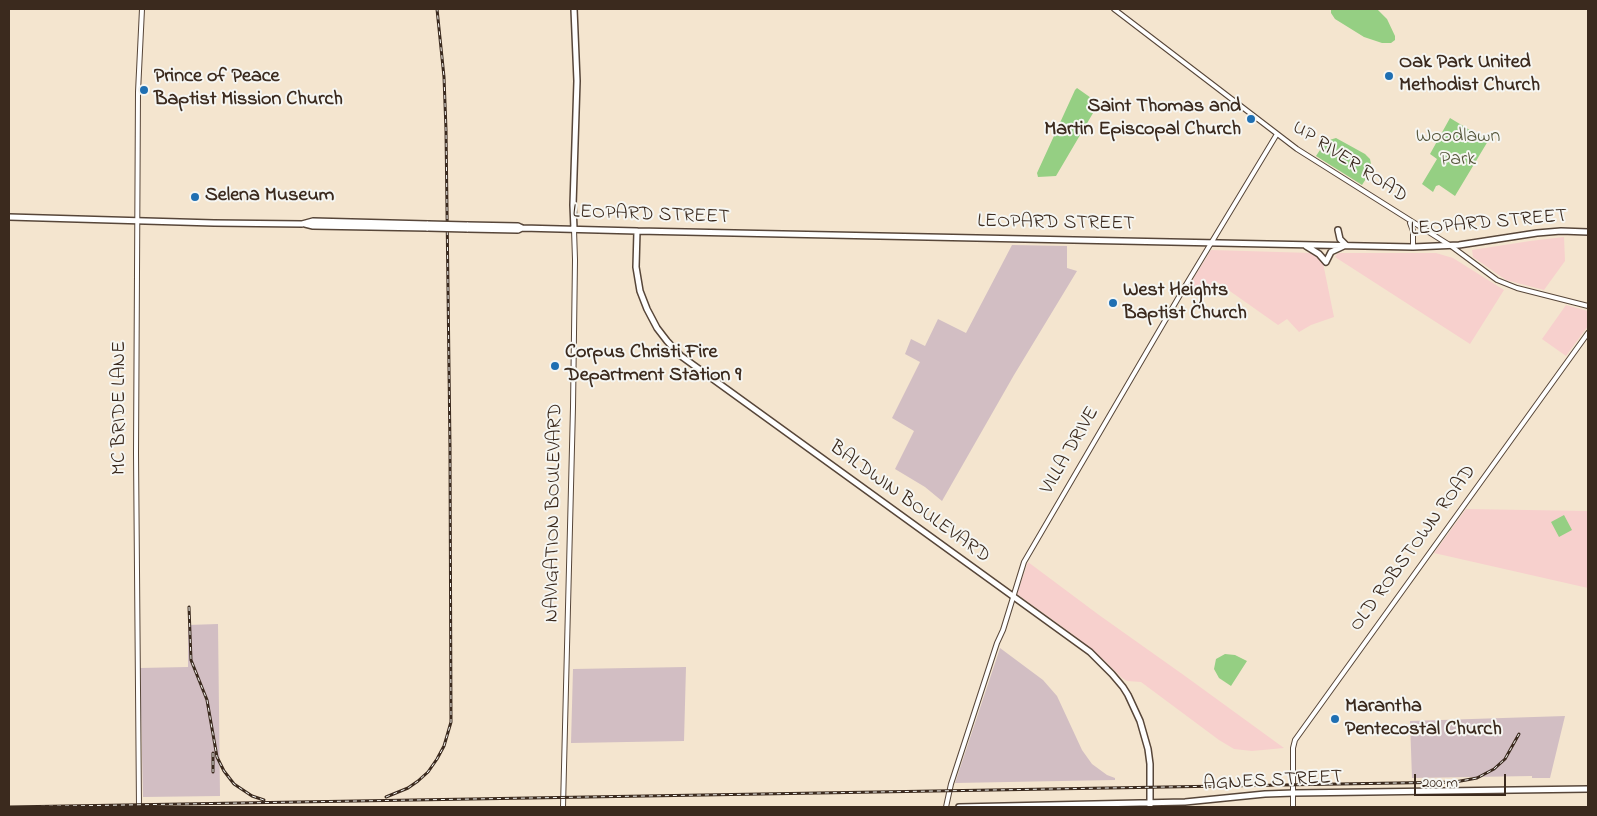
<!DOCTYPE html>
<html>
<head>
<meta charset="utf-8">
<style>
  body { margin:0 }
  #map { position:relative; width:1597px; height:816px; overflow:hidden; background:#f4e5cf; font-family:"Indie Flower",sans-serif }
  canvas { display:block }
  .frame { position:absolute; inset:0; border:10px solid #3b2a1e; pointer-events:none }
  .scale { position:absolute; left:1414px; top:774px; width:92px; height:22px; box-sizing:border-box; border:2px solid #3b2a1e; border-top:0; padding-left:6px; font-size:15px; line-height:18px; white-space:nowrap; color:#3b2a1e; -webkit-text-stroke:4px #f6f6f2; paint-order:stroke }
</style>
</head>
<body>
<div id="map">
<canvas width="1597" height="816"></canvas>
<div class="frame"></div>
<div class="scale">200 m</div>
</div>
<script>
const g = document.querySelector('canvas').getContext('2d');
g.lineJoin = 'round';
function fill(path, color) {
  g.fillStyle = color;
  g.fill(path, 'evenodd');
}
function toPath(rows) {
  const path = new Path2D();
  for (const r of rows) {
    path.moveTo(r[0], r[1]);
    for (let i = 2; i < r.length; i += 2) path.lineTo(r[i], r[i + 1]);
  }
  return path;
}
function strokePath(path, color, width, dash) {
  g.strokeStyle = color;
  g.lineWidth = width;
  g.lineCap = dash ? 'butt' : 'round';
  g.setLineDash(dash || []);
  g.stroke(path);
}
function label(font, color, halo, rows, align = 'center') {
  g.font = font + ' "Indie Flower",sans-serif';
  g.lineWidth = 4;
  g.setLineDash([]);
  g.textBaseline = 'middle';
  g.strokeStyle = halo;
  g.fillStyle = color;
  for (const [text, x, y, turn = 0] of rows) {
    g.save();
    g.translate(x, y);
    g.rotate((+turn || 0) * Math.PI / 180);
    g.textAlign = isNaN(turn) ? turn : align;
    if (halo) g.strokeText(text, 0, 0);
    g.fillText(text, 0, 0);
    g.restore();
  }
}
fill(toPath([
  [1564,237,1565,261,1544,290,1506,280,1473,257,1472,250,1530,241],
  [1211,250,1312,253,1319,257,1323,263,1334,317,1311,325,1299,332,1287,319,1278,325,1217,282,1205,296,1190,284],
  [1338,253,1436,253,1453,258,1504,290,1470,344,1335,257],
  [1566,305,1588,311,1588,326,1566,356,1542,339],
  [1466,509,1588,511,1588,588,1434,553],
  [1028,562,1099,615,1185,676,1284,748,1252,751,1234,749,1219,740,1141,682,1127,681,1122,678,1104,660,1075,636,1017,594]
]), '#f7d0cd');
fill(toPath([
  [1012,245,1067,246,1067,268,1077,271,1014,375,942,501,925,487,895,469,914,431,892,418,920,362,905,354,911,339,925,346,938,319,966,333],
  [218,624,220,796,143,797,140,668,188,667,188,625],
  [1000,648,1043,680,1057,696,1082,750,1092,764,1107,775,1115,778,1115,780,955,783],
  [686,667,684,741,571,743,573,669],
  [1565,716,1550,778,1532,778,1532,776,1412,778,1410,721]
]), '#d2bec3');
fill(toPath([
  [1331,9,1377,9,1387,19,1395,36,1395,40,1391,43,1382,43,1364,37,1335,19,1331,13],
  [1077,88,1094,100,1096,108,1056,176,1038,177,1037,173,1075,90],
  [1450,118,1488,141,1455,196,1439,185,1436,186,1433,192,1422,184,1437,159,1430,154],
  [1336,138,1365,154,1370,159,1371,164,1371,171,1362,185,1316,156,1326,141],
  [1564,515,1572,530,1559,537,1551,522],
  [1225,654,1235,655,1247,661,1231,686,1219,678,1214,669,1216,659]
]), '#95cf83');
const minor = toPath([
  [1114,9,1297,149,1451,246,1497,280,1517,288,1588,306],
  [1410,223,1413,231,1413,247],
  [139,807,136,453,138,92,142,9],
  [563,807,573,407,575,260,574,229],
  [946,807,951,784,997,643,1003,630,1024,562,1187,283,1277,134],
  [1293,807,1293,748,1295,740,1588,333]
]);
const major = toPath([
  [574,9,577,81,573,205,574,229],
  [9,217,214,223,302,224,313,221,428,224],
  [305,224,313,226,428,228],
  [467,225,518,226,522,228,637,231,1413,247,1459,245,1537,233,1561,231,1588,232],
  [467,229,518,230,522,228],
  [637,231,636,267,640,291,647,309,657,328,667,341,681,356,1090,652,1112,674,1123,687,1128,695,1140,721,1148,749,1150,764,1150,807],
  [1306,246,1319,254,1326,262,1331,252,1346,245,1340,239,1338,230],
  [959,807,1185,802,1265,794,1294,793,1588,789]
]);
strokePath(minor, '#574639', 6);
strokePath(major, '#574639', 8);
strokePath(minor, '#fff', 4);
strokePath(major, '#fff', 5);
const rail = toPath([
  [189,607,191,660,207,700,217,757,224,771,234,784,252,796,264,800],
  [213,753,213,772],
  [386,797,408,788,418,781,428,772,437,759,444,746,451,722,450,447,446,130,444,77,437,9],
  [9,807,1455,782,1477,778,1494,769,1505,759,1519,734]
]);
strokePath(rail, '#3b2a1e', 3);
strokePath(rail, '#f6f6f2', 1, [4]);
const majorBridge = toPath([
  [428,224,467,225],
  [428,228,467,229]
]);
strokePath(majorBridge, '#574639', 8, []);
strokePath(majorBridge, '#fff', 5);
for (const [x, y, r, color] of [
  [1389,76,5,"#1f6fb2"],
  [144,90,5,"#1f6fb2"],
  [1251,119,5,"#1f6fb2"],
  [195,197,5,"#1f6fb2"],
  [1113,303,5,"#1f6fb2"],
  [555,366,5,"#1f6fb2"],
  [1335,719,5,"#1f6fb2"]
]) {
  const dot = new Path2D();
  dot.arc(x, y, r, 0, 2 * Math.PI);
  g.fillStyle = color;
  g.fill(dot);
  strokePath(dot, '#f6f6f2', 2);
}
label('bold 20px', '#3b2a1e', '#f6f6f2', [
  ["Oak Park United",1399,64],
  ["Methodist Church",1399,87],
  ["Prince of Peace",154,78],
  ["Baptist Mission Church",154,101],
  ["Saint Thomas and",1241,108,"right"],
  ["Martin Episcopal Church",1241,131,"right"],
  ["Selena Museum",205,197],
  ["West Heights",1123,292],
  ["Baptist Church",1123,315],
  ["Corpus Christi Fire",565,354],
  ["Department Station 9",565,377],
  ["Marantha",1345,708],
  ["Pentecostal Church",1345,731]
], 'left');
label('20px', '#525337', '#f6f6f2', [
  ["Woodlawn",1458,138],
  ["Park",1458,161]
]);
label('20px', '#3b2a1e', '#f6f6f2', [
  ["UP RIVER ROAD",1349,163,33],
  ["LEOPARD STREET",651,216,2],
  ["LEOPARD STREET",1056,224,1],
  ["LEOPARD STREET",1489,224,-5],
  ["MC BRIDE LANE",121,408,-90],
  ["VILLA DRIVE",1071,451,-60],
  ["BALDWIN BOULEVARD",909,503,36],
  ["NAVIGATION BOULEVARD",555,513,-89],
  ["OLD ROBSTOWN ROAD",1414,549,-54],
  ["AGNES STREET",1273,782,-3]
]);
</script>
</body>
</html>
